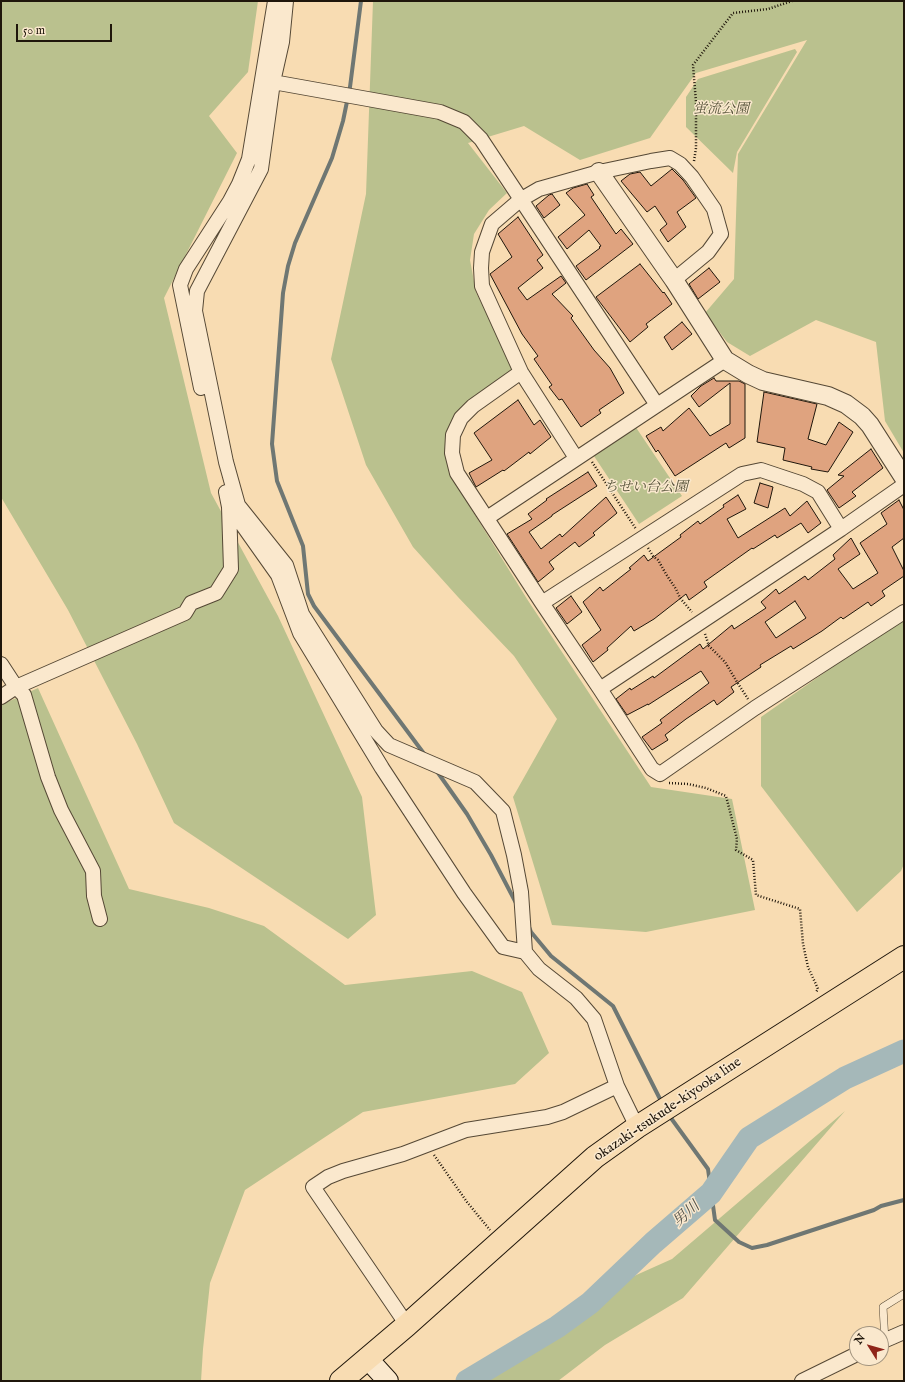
<!DOCTYPE html>
<html>
<head>
<meta charset="utf-8">
<style>
  body { margin:0 }
  #map { position:relative; width:905px; height:1382px; overflow:hidden; background:#f8dcb2; font-family:"IM FELL English",serif }
  canvas { display:block }
  .frame { position:absolute; inset:0; border:2px solid #1f160b; pointer-events:none }
  .north { position:absolute; left:849px; top:1326px; width:40px; height:40px; box-sizing:border-box; background:#fae8cd; border:1px solid #a2947f; border-radius:50%; rotate:307deg; font-size:11px; font-weight:700; line-height:16px; text-align:center; color:#1f160b }
  .north::after { content:''; display:block; margin:auto; width:14px; height:18px; background:#8f2418; clip-path:polygon(50% 0,100% 100%,50% 72%,0 100%) }
  .scale { position:absolute; left:16px; top:24px; width:96px; height:18px; box-sizing:border-box; border:2px solid #1f160b; border-top:0; padding-left:5px; font-size:12px; line-height:14px; white-space:nowrap; color:#1f160b; -webkit-text-stroke:3px #fae8cd; paint-order:stroke }
</style>
</head>
<body>
<div id="map">
<canvas width="905" height="1382"></canvas>
<div class="frame"></div>
<div class="north">N</div>
<div class="scale">50 m</div>
</div>
<script>
const g = document.querySelector('canvas').getContext('2d');
g.lineJoin = 'round';
function fill(path, color) {
  g.fillStyle = color;
  g.fill(path, 'evenodd');
}
function toPath(rows) {
  const path = new Path2D();
  for (const r of rows) {
    path.moveTo(r[0], r[1]);
    for (let i = 2; i < r.length; i += 2) path.lineTo(r[i], r[i + 1]);
  }
  return path;
}
function strokePath(path, color, width, dash) {
  g.strokeStyle = color;
  g.lineWidth = width;
  g.lineCap = dash ? 'butt' : 'round';
  g.setLineDash(dash || []);
  g.stroke(path);
}
function label(font, color, halo, rows, align = 'center') {
  g.font = font + ' "IM FELL English","Noto Serif JP",serif';
  g.lineWidth = 3;
  g.setLineDash([]);
  g.textBaseline = 'middle';
  g.strokeStyle = halo;
  g.fillStyle = color;
  for (const [text, x, y, turn = 0] of rows) {
    g.save();
    g.translate(x, y);
    g.rotate((+turn || 0) * Math.PI / 180);
    g.textAlign = isNaN(turn) ? turn : align;
    if (halo) g.strokeText(text, 0, 0);
    g.fillText(text, 0, 0);
    g.restore();
  }
}
fill(toPath([
  [1,1,258,1,248,72,209,116,237,153,164,298,211,493,278,616,362,797,376,915,348,939,174,823,137,744,68,610,1,497],
  [373,1,904,1,904,453,885,421,876,342,816,320,750,356,727,342,705,313,734,279,738,154,807,40,696,73,650,138,580,160,524,126,468,143,507,193,489,210,474,234,470,260,476,292,514,371,460,410,454,481,527,599,651,787,732,799,755,910,646,932,552,925,513,797,557,719,514,656,458,597,413,547,366,465,331,359,366,194],
  [795,49,797,52,737,152,733,173,686,127,686,97,698,79],
  [633,423,682,496,639,524,590,450],
  [904,617,904,864,901,871,857,912,761,786,761,717],
  [38,688,129,889,209,908,264,926,345,985,472,971,522,992,549,1053,515,1084,363,1112,245,1190,210,1283,203,1349,201,1381,1,1381,1,705],
  [845,1111,683,1298,605,1345,558,1381,471,1381,585,1298,672,1259]
]), '#bac18e');
strokePath(toPath([
  [361,1,350,87,343,121,332,158,295,243,288,266,283,293,272,444,277,481,303,546,308,594,314,606,425,755],
  [436,770,467,814,491,855,516,903],
  [529,927,531,932,551,956,613,1006,662,1103],
  [668,1114,708,1169,715,1220,739,1242,752,1248,767,1245,874,1210,881,1206,904,1200]
]), '#6f7773', 4);
strokePath(toPath([
  [467,1381,557,1327,590,1303,653,1243,711,1193,749,1138,845,1078,904,1051]
]), '#a5b8b9', 23);
const building = toPath([
  [672,169,683,180,696,198,677,212,686,227,668,242,660,230,667,224,655,206,647,212,621,181,630,174,640,172,651,186,672,169],
  [587,184,594,195,591,197,616,234,621,229,633,244,586,280,576,266,600,248,599,247,601,246,589,230,567,249,558,237,585,215,566,193,573,188,587,184],
  [552,194,560,205,544,218,536,206,549,195,552,194],
  [518,217,543,255,537,260,543,268,518,288,527,300,561,276,566,283,552,294,573,316,571,318,594,350,610,368,624,393,599,410,601,413,581,427,562,399,559,400,549,387,552,385,534,359,538,356,522,334,490,274,512,257,498,234,518,217],
  [640,264,663,293,664,292,672,304,646,324,648,327,630,342,596,297,640,264],
  [709,268,720,282,698,299,689,284,709,268],
  [682,322,692,334,672,350,664,337,682,322],
  [714,378,716,381,739,381,745,384,745,438,729,448,726,443,675,476,658,450,656,452,646,436,661,427,663,431,689,408,710,436,730,424,730,383,699,407,691,396,701,386,714,378],
  [764,392,817,404,808,439,826,445,839,422,853,432,828,472,811,469,812,467,783,460,785,448,757,442,764,392],
  [518,400,534,425,540,420,551,437,530,454,529,452,504,471,503,470,476,487,469,473,492,460,474,433,518,400],
  [871,449,883,468,852,492,856,496,839,508,827,490,844,476,838,475,871,449],
  [588,472,597,486,552,515,552,516,529,532,541,549,560,534,562,537,606,497,617,513,593,533,595,535,579,547,575,542,549,562,554,569,538,582,507,534,532,519,528,514,547,500,546,499,588,472],
  [760,483,773,487,768,508,754,503,760,483],
  [738,495,746,509,727,519,738,538,785,508,790,516,807,501,821,523,808,533,801,523,777,538,775,535,753,549,752,548,704,582,707,587,689,600,686,594,654,619,634,631,631,626,607,648,608,650,593,662,582,645,601,630,583,602,600,587,603,591,631,569,629,568,644,555,648,561,681,537,680,535,698,521,700,524,724,507,723,505,738,495],
  [899,500,904,510,904,538,892,547,904,571,904,576,882,591,885,596,871,606,868,602,843,619,841,617,822,631,793,649,791,646,760,665,761,667,731,687,734,692,717,705,714,700,686,719,665,735,668,740,652,750,642,737,662,723,660,720,709,683,701,671,648,705,648,704,627,715,616,699,630,688,631,690,653,676,654,678,700,644,703,649,732,625,734,629,766,608,761,602,776,589,779,594,805,576,808,580,835,559,833,555,851,538,860,554,838,569,853,589,878,573,860,543,887,524,881,513,899,500],
  [795,601,806,618,776,638,765,622,795,601],
  [571,596,582,612,567,624,556,608,571,596]
]);
fill(building, '#dfa37f');
strokePath(building, '#1f160b', 1);
const service = toPath([
  [885,1341,883,1307,904,1294]
]);
const minor = toPath([
  [286,1,282,42,273,82,261,169,197,291,195,311,226,462,238,505,286,565,302,614,376,731,389,745,475,782,503,811,514,855,521,892,525,952,539,969,576,998,594,1019,617,1086,637,1127],
  [273,82,440,112,464,122,481,139,657,405],
  [521,372,473,406,461,418,453,435,452,453,457,473,542,603,600,689,652,769,660,774,755,708,904,612],
  [201,388,180,285,186,269,230,201,239,184,249,159,275,1],
  [576,458,521,372,482,286,481,268,482,252,492,224,520,200,539,189,599,172,651,161,670,158,680,164,692,177,714,209,721,234,708,252,674,280],
  [487,518,725,360],
  [239,520,278,575,300,633,382,768,464,893,503,947,525,952],
  [542,603,742,474,761,470,803,484,818,492,841,529],
  [1,664,16,687,24,695,48,777,61,810,93,871,94,896,100,919],
  [600,689,841,529,904,485],
  [1,697,16,687,185,613,191,603,216,593,231,569,229,507,226,492],
  [407,1325,313,1187,328,1177,343,1171,403,1154,466,1130,547,1117,563,1112,617,1086],
  [881,1342,904,1332],
  [802,1381,857,1354]
]);
const tertiary = toPath([
  [599,172,674,280,725,360,748,374,763,381,828,396,846,404,862,416,870,425,904,478]
]);
const secondary = toPath([
  [367,1358,388,1381]
]);
const primary = toPath([
  [341,1381,407,1325,595,1157,637,1127,904,957]
]);
strokePath(service, '#554835', 8);
strokePath(minor, '#554835', 16);
strokePath(tertiary, '#554835', 20);
strokePath(secondary, '#1f160b', 22);
strokePath(primary, '#1f160b', 24);
strokePath(toPath([
  [694,161,696,148,696,102,693,65,733,13,768,9,792,1],
  [592,462,636,529],
  [648,548,653,556,658,560,666,574,676,589,680,598,692,612],
  [705,634,709,646,725,662,737,682,748,699],
  [669,783,688,784,706,788,726,796,737,839,736,850,753,860,756,895,800,909,803,944,808,967,818,989,816,992],
  [434,1155,467,1202,490,1230]
]), '#1f160b', 2.5, [1, 2]);
strokePath(service, '#fae8cd', 7);
strokePath(minor, '#fae8cd', 14);
strokePath(tertiary, '#fae8cd', 18);
strokePath(secondary, '#fae8cd', 20);
strokePath(primary, '#f8dcb2', 22);
label('italic 14px', '#555239', '#fae8cd', [
  ["蛍流公園",721,110],
  ["ちせい台公園",646,488]
]);
label('14px', '#1f160b', '#fae8cd', [
  ["okazaki-tsukude-kiyooka line",668,1110,-34]
]);
label('italic 15px', '#4e4f48', '#fae8cd', [
  ["男川",687,1215,-42]
]);
</script>
</body>
</html>
